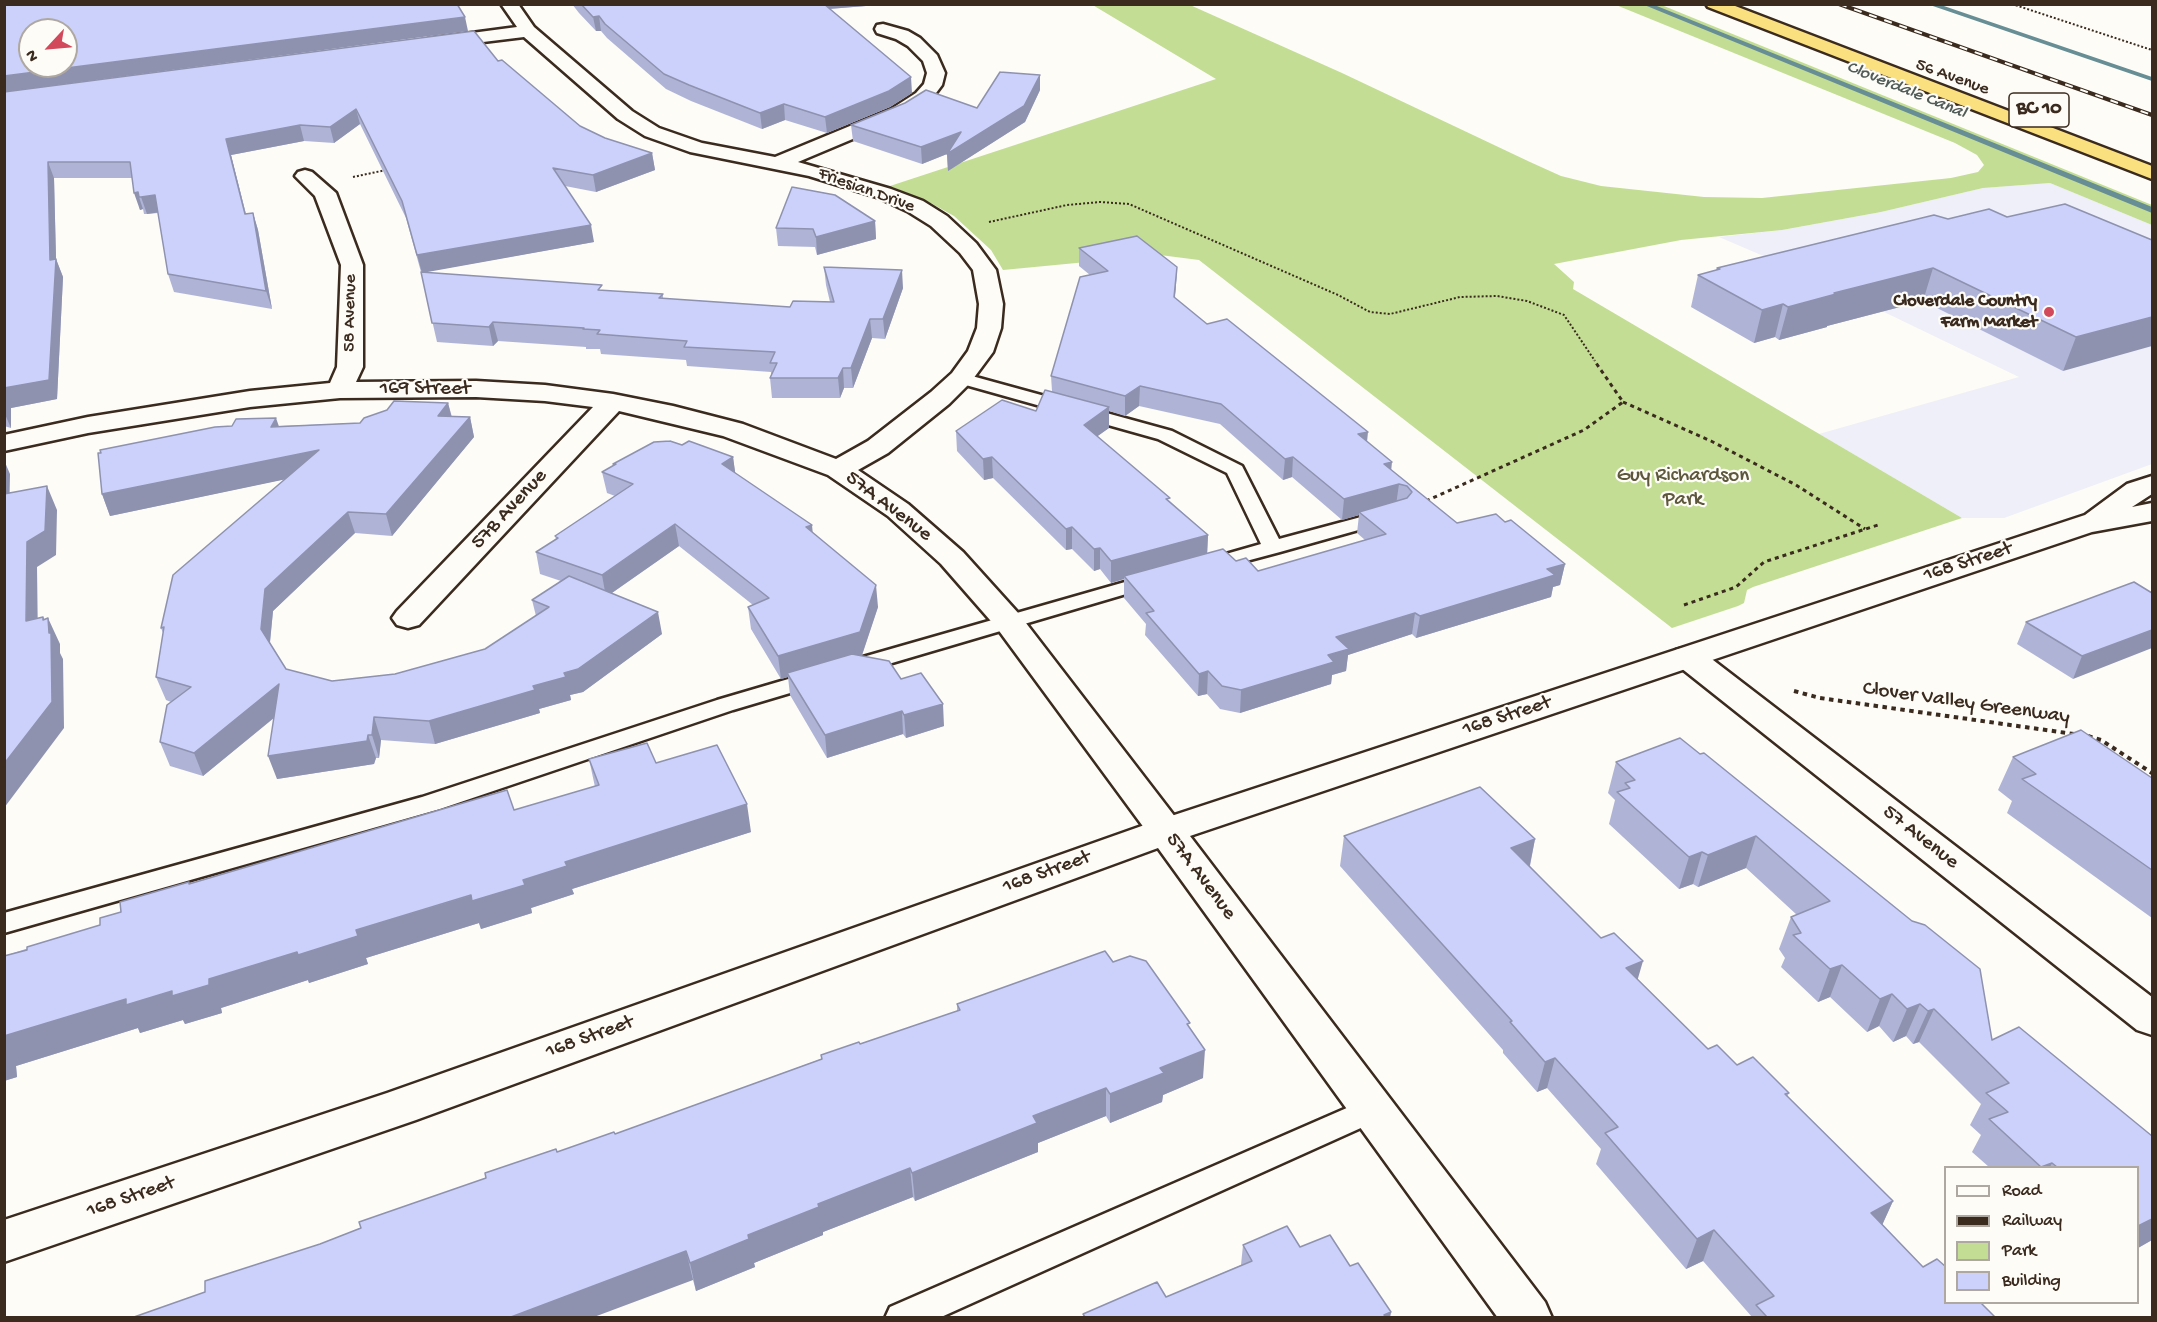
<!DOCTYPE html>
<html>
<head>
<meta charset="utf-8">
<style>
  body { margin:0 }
  #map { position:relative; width:2157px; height:1322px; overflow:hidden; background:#fdfcf7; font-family:"Gochi Hand",sans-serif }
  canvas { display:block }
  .frame { position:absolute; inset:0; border:6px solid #3b2a1e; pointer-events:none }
  .legend { position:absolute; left:1944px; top:1166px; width:195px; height:138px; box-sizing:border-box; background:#fdfcf7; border:2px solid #afa8a0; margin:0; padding:8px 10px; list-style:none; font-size:18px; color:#3b2a1e }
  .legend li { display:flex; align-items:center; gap:12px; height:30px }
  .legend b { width:30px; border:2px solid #afa8a0 }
  .north { position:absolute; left:18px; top:18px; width:60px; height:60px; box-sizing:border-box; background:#fdfcf7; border:2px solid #afa8a0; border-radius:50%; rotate:244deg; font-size:16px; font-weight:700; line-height:24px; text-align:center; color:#3b2a1e }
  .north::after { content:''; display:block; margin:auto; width:21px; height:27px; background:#d1495b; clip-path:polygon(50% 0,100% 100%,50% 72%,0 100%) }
</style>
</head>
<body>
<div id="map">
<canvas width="2157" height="1322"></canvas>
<div class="frame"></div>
<ul class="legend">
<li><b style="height:8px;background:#fdfcf7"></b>Road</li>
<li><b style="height:8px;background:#3b2a1e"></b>Railway</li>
<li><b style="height:16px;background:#c3dd94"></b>Park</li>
<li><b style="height:16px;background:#cbd1fa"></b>Building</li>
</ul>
<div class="north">N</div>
</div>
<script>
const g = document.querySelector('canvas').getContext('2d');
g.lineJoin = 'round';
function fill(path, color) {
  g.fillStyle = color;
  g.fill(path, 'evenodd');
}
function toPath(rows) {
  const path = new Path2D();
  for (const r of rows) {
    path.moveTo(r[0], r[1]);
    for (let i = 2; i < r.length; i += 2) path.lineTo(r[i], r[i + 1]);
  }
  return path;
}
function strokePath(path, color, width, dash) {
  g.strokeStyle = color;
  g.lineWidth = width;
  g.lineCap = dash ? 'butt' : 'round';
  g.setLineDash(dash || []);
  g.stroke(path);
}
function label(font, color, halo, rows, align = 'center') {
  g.font = font + ' "Gochi Hand",sans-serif';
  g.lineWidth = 4.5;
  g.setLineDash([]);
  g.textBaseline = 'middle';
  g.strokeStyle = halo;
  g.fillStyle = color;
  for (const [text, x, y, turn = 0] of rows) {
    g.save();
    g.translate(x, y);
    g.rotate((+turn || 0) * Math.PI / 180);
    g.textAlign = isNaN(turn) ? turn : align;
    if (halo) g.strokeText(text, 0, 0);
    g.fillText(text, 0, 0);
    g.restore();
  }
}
fill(toPath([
  [2050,183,2152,225,2152,464,2004,518,1962,518,1819,434,2019,377,1801,272,1719,237,1782,230,1881,212,1983,188]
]), '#eeeff8');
fill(toPath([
  [1091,4,1190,5,1342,73,1530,162,1561,176,1601,186,1704,197,1762,198,1951,178,1978,172,1984,165,1977,155,1955,143,1616,5,1659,4,2152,205,2152,225,2050,183,1983,188,1881,212,1782,230,1681,240,1554,264,1574,282,1573,289,1962,518,1753,587,1747,590,1744,603,1738,606,1672,628,1199,260,1160,255,1003,270,991,250,954,216,927,201,890,186,1216,79]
]), '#c3dd94');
fill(toPath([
  [1642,4,1652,4,2152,207,2152,213,1642,4],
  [1927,4,1938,4,2152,77,2152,81,1927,4]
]), '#678e95');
const lane = toPath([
  [961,373,1172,431,1242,466,1279,539,1387,510,1394,512,1397,516,1394,520,1280,552,1205,572,1198,570,1195,566,1198,562,1261,544,1227,473,1158,439,955,382,952,378,955,374,961,373],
  [1153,574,1160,576,1164,580,1160,584,858,673,850,675,842,673,839,668,842,663,1153,574],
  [819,670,827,672,830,677,827,682,733,710,440,809,4,933,4,913,422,797,717,700,819,670],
  [1372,1097,1383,1100,1387,1109,1383,1118,939,1318,885,1318,890,1307,1372,1097]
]);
const street = toPath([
  [501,4,518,4,534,27,632,111,659,128,702,143,775,157,891,109,916,93,924,84,927,73,923,61,908,46,896,39,877,33,875,29,877,25,883,24,908,31,920,38,937,55,945,73,942,85,930,101,905,117,798,162,891,189,923,201,947,216,976,243,996,270,1003,304,1001,328,993,352,970,383,949,404,888,453,858,470,908,504,963,552,1019,614,1179,822,1185,831,1179,840,1166,844,1153,840,997,628,941,564,888,516,828,475,723,436,619,411,419,625,408,628,397,625,392,618,397,611,593,407,545,401,476,397,340,398,250,407,88,433,4,451,4,435,88,417,250,391,330,383,337,367,341,265,315,196,295,176,298,172,305,170,312,172,336,193,363,265,363,367,356,382,476,381,545,385,613,394,673,406,743,424,836,459,868,441,931,392,952,373,968,351,977,328,979,304,973,270,960,253,931,226,907,211,877,197,809,176,690,152,645,136,618,119,524,37,434,48,428,47,425,43,428,39,434,38,517,27,501,4],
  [1688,647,1700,650,2152,997,2152,1035,2137,1030,1676,664,1672,657,1676,650,1688,647]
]);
const secondary = toPath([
  [2152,476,2152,494,2132,507,2152,503,2152,521,2092,532,1190,836,1545,1302,1552,1318,1498,1318,1158,848,416,1120,4,1262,4,1220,387,1093,1153,822,2085,515,2127,484,2152,476]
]);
const highway = toPath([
  [1706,4,1730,4,2152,166,2152,179,1708,7,1706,4]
]);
strokePath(lane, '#3b2a1e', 5);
strokePath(street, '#3b2a1e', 5);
strokePath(secondary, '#3b2a1e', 5);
strokePath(highway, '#3b2a1e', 5);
strokePath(toPath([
  [2012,4,2152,50],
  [353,177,386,170],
  [989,222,1067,205,1100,202,1129,204,1338,295,1370,312,1390,314,1460,297,1497,296,1527,301,1564,315,1595,361]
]), '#3b2a1e', 2, [2, 2]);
strokePath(toPath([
  [1623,402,1711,441,1796,485,1865,529],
  [1426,501,1584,430,1623,402,1594,360],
  [1684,605,1736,587,1764,562,1881,524]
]), '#3b2a1e', 3, [4, 4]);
strokePath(toPath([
  [1794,691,1820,698,2074,734],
  [2088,736,2101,740,2152,773]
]), '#3b2a1e', 4, [4.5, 4.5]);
fill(lane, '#fdfcf7');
fill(street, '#fdfcf7');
fill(secondary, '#fdfcf7');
fill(highway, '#fbe080');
const rail = toPath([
  [1839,4,2152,115]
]);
strokePath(rail, '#3b2a1e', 4);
strokePath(rail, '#fdfcf7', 2, [8]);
fill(toPath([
  [572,4,891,4,829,9,912,93,890,107,827,133,785,120,762,129,691,101,666,89,607,38,601,31,596,31,579,13],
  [498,61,580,126,605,138,652,153,655,170,596,192,565,186,594,242,424,272,603,291,663,294,663,299,790,307,830,302,826,285,824,267,903,288,885,339,872,338,853,388,844,388,840,398,772,398,770,378,771,375,771,372,687,366,686,360,601,354,600,349,586,349,586,347,498,341,493,346,437,342,421,272,406,218,360,124,334,143,304,141,231,155,246,214,253,213,258,230,272,309,174,292,168,274,158,213,147,214,144,214,143,209,140,210,133,178,54,178,56,259,63,277,57,399,11,408,11,428,4,426,4,92],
  [1040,90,1025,122,948,171,947,154,922,164,853,141,851,125,977,108],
  [2007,217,2152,240,2063,371,1923,301,1827,326,1827,327,1779,340,1775,337,1754,343,1691,307,1698,275,1716,270,1717,268,1948,219],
  [875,221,876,239,817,255,815,247,778,246,776,228],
  [1079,248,1177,267,1175,298,1207,324,1367,442,1391,470,1457,523,1505,522,1565,564,1560,585,1553,587,1551,597,1416,638,1412,634,1348,655,1346,671,1332,675,1331,684,1240,713,1220,709,1207,694,1198,696,1145,635,1146,624,1124,598,1124,579,1111,583,1100,569,1094,571,1072,549,1066,550,993,478,984,480,957,451,956,431,1036,411,1052,391,1051,376,1090,275,1079,266],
  [1139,406,1220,424,1283,480,1292,477,1342,520,1359,515,1357,533,1365,540,1258,571,1236,561,1207,554,1208,535,1097,436,1109,428,1109,411,1125,416],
  [448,403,452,417,470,417,474,437,392,536,355,533,273,611,270,643,286,669,332,681,395,674,485,649,536,616,532,600,561,581,540,574,536,552,556,539,555,536,615,496,607,493,602,472,614,466,613,464,682,445,733,457,735,473,813,533,878,607,862,655,860,655,901,679,944,726,906,738,903,734,827,758,790,695,788,677,781,679,751,629,748,607,753,605,679,546,612,593,662,634,583,692,570,695,571,700,539,709,540,713,435,744,381,740,379,758,376,758,374,764,277,779,274,718,203,776,170,766,160,742,171,702,166,700,156,677,163,633,161,628,285,479,110,516,102,494,279,426,360,423],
  [2134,582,2073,679,2017,644,2026,622],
  [1680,738,1992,1040,2152,1136,2152,1240,2138,1248,2138,1167,1989,1167,1972,1152,1981,1135,1970,1125,1981,1104,1919,1042,1913,1044,1906,1036,1893,1042,1879,1026,1867,1032,1830,997,1818,1002,1781,967,1785,958,1779,949,1791,917,1797,915,1746,868,1698,887,1693,884,1679,889,1609,824,1615,800,1608,793,1616,762],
  [2013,757,2152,778,2152,918,2007,813,2012,801,1998,790],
  [589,759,656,763,751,832,572,889,574,894,531,908,532,913,481,929,479,923,366,958,368,964,309,983,308,980,221,1008,222,1013,185,1024,183,1020,140,1033,138,1028,16,1066,17,1077,4,1081,4,956,100,925,121,912,190,884,514,810,595,787],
  [1344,836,1535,839,1530,866,1638,980,1708,1049,1789,1093,1787,1097,1893,1201,1882,1225,1923,1267,1995,1317,1751,1317,1752,1317,1703,1261,1686,1269,1596,1164,1601,1149,1547,1088,1537,1092,1503,1053,1503,1050,1340,866],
  [1113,962,1189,1027,1203,1078,1163,1095,1162,1102,1110,1123,1106,1116,1038,1143,1038,1152,915,1201,913,1197,823,1232,823,1235,754,1263,755,1267,696,1291,693,1280,205,1292,320,1244,486,1178,557,1152,615,1134,821,1059,821,1055,860,1044,957,1011,957,1004],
  [1243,1245,1300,1247,1350,1266,1391,1312,1390,1317,1083,1317,1083,1314,1166,1297,1241,1265]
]), '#afb4d7');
fill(toPath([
  [814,4,891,4,815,10],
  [599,16,601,31,596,31,593,17],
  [465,17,468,31,4,92,4,76],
  [1040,75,1040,90,1025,122,948,171,947,154,922,164,921,147],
  [911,77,912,93,890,107,827,133,825,117],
  [784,104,785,120,762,129,760,113],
  [356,109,360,124,334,143,330,127],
  [300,125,304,141,231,155,250,231,226,139],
  [652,153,655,170,596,192,593,175],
  [48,162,54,178,56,259,63,277,57,399,11,408,11,428,4,412,4,388,50,260],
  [138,192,139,197,143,209,140,210,134,193],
  [155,195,161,212,147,214,141,197],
  [253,213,258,230,272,309,266,291],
  [875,221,876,239,817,255,816,237],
  [591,225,594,242,422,273,417,255],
  [1177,267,1176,285,1173,315,1174,297],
  [1933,268,1923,301,1827,326,1827,327,1779,340,1788,307,1834,293],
  [902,270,903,288,885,339,883,319],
  [1783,304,1775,337,1754,343,1762,310],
  [2152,317,2152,346,2063,371,2076,337],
  [870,319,872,338,853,388,851,368],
  [493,322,498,341,493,346,489,327],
  [843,368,844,388,840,398,838,378],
  [1140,386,1139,406,1125,416,1125,396],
  [448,403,453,423,438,416],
  [1109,407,1109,428,1084,446,1084,425],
  [470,417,474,437,392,536,386,514],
  [276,418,283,438,271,427],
  [1368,432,1366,452,1358,434],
  [319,450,325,471,110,516,102,494],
  [733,457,736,478,722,464],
  [992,457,993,478,984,480,983,459],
  [1293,457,1292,477,1283,480,1285,459],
  [4,460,10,474,9,520,4,509],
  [1392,462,1390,482,1384,464],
  [1399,484,1396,505,1359,512,1359,515,1342,520,1344,499],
  [47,486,57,510,56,555,37,567,38,646,26,621,27,542],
  [348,512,355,533,273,611,269,651,261,629,265,589],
  [675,524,679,546,606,597,602,575],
  [812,525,814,546,806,527],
  [1072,527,1072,549,1066,550,1066,529],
  [1208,535,1207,557,1124,576,1124,579,1111,583,1111,561],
  [1100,548,1100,569,1094,571,1094,549],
  [1565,564,1560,585,1553,587,1551,597,1416,638,1420,616,1547,569],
  [876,585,878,607,862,655,789,676,787,673,788,677,781,679,778,656],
  [658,612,662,634,583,692,570,695,571,700,539,709,540,713,435,744,429,721,564,673],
  [1415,613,1412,634,1348,655,1346,671,1332,675,1331,684,1240,713,1241,690,1328,655,1336,637],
  [43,617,49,630,48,618,60,644,60,653,63,659,64,728,4,808,4,764],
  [2152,630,2152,648,2073,679,2082,656],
  [1208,671,1207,694,1198,696,1199,674],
  [279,684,287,707,203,776,194,753],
  [943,704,944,726,906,738,904,715],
  [902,711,903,734,827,758,825,735],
  [374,717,381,740,379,758,372,735],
  [368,735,376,758,374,764,277,779,268,756],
  [747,804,751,832,572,889,574,894,531,908,532,913,481,929,479,923,366,958,368,964,309,983,308,980,221,1008,222,1013,185,1024,183,1020,140,1033,138,1028,16,1066,17,1077,4,1081,4,1036,126,999,209,979,356,930,523,880,565,862],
  [1756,836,1746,868,1698,887,1708,855],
  [1535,839,1529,869,1511,848],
  [1702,852,1693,884,1679,889,1689,857],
  [1643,961,1634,992,1626,968],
  [1842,965,1830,997,1818,1002,1830,969],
  [1892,994,1879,1026,1867,1032,1880,999],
  [1920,1004,1906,1036,1893,1042,1907,1009],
  [1934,1009,1919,1042,1913,1044,1928,1011],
  [1205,1050,1203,1078,1163,1095,1162,1102,1110,1123,1110,1094,1160,1068],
  [1555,1058,1547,1088,1537,1092,1545,1062],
  [1106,1088,1106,1116,1038,1143,1038,1152,915,1201,912,1173,1033,1116],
  [2052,1163,2050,1167,2040,1167,2041,1167],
  [910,1168,913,1197,823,1232,823,1235,754,1263,755,1267,696,1291,690,1263,748,1235,818,1204],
  [1893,1201,1879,1232,1871,1213],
  [2152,1219,2152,1240,2138,1248,2138,1226],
  [1714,1230,1703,1261,1686,1269,1697,1239],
  [686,1251,693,1280,594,1317,511,1317],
  [1391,1312,1390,1317,1384,1317,1384,1315]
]), '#8e92af');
const building = toPath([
  [4,4,457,4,465,17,4,76,4,4],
  [30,30,66,30,66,66,30,66,30,30],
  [581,4,824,4,911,77,889,91,825,117,784,104,760,113,689,85,664,74,605,24,599,16,593,17,581,4],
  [474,31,498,61,502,60,580,126,605,138,652,153,593,175,553,168,591,225,417,255,402,201,356,109,330,127,300,125,226,139,245,214,253,213,266,291,168,274,155,195,141,197,139,197,138,192,134,193,130,162,48,162,50,260,56,259,49,380,4,388,4,92,474,31],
  [1000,72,1040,75,1024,106,947,154,961,132,921,147,851,125,905,103,926,90,977,108,1000,72],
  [792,187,835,195,875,221,816,237,813,229,776,228,792,187],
  [2065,204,2152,240,2152,317,2076,337,1933,268,1834,293,1836,294,1788,307,1783,304,1762,310,1698,275,1720,269,1717,268,1934,215,1948,219,1989,209,2007,217,2065,204],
  [1137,236,1177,267,1174,297,1207,324,1227,319,1368,432,1358,434,1392,462,1384,464,1457,523,1496,514,1505,522,1511,520,1565,564,1547,569,1555,575,1420,616,1415,613,1336,637,1349,649,1328,655,1334,662,1241,690,1222,686,1208,671,1199,674,1146,613,1154,611,1124,576,1223,549,1236,561,1246,558,1258,571,1386,534,1359,512,1407,498,1412,492,1407,486,1399,484,1344,499,1293,457,1285,459,1221,404,1140,386,1125,396,1051,376,1080,277,1108,271,1079,248,1137,236],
  [824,267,902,270,883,319,870,319,851,368,843,368,838,378,770,378,777,363,770,363,775,352,684,347,687,341,597,334,600,330,583,329,584,328,493,322,489,327,432,323,421,272,602,285,598,290,663,294,659,298,790,307,793,301,834,302,824,267],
  [1045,390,1109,407,1084,425,1170,498,1166,499,1208,535,1111,561,1100,548,1094,549,1072,527,1066,529,992,457,983,459,956,431,1002,400,1036,411,1045,390],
  [394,401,448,403,438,416,470,417,386,514,348,512,265,589,261,629,286,669,332,681,395,674,485,649,549,607,532,600,569,576,658,612,578,669,564,673,566,677,533,686,535,690,429,721,374,717,372,735,368,735,367,741,268,756,279,684,194,753,160,742,167,705,191,687,156,677,164,627,161,628,173,575,319,450,102,494,98,453,101,453,100,450,215,427,232,426,236,419,276,418,271,427,360,423,364,418,387,410,394,401],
  [670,441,682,445,689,441,733,457,722,464,812,525,806,527,876,585,860,632,778,656,748,607,769,598,675,524,602,575,536,552,558,538,555,536,633,484,602,472,616,464,613,464,654,442,670,441],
  [47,486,45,531,27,542,26,621,43,617,43,620,48,618,49,633,51,633,52,702,4,764,4,494,47,486],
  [2134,582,2152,593,2152,630,2082,656,2026,622,2134,582],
  [852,654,889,661,901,679,921,673,943,704,904,715,902,711,825,735,787,673,852,654],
  [2081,730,2152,778,2152,870,2022,779,2036,774,2013,757,2081,730],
  [1680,738,1700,754,1704,753,1912,921,1925,925,1980,969,1992,1040,2019,1027,2152,1136,2152,1219,2138,1226,2138,1167,2057,1167,2052,1163,2041,1167,1989,1119,2008,1112,1986,1093,2009,1083,1934,1009,1928,1011,1920,1004,1907,1009,1892,994,1880,999,1842,965,1830,969,1793,935,1801,933,1791,917,1830,901,1756,836,1708,855,1702,852,1689,857,1617,792,1630,788,1625,783,1635,780,1616,762,1680,738],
  [647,743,656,763,717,745,747,804,565,862,567,866,523,880,525,885,472,901,471,895,356,930,358,936,298,955,297,952,209,979,209,985,172,996,172,991,126,1005,126,999,4,1036,4,956,27,950,27,947,100,925,100,918,121,912,120,902,189,882,189,884,507,790,514,810,599,785,589,759,647,743],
  [1480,787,1535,839,1511,848,1601,938,1614,933,1643,961,1626,968,1708,1049,1717,1045,1737,1065,1753,1057,1789,1093,1785,1094,1893,1201,1871,1213,1923,1267,1937,1259,1946,1267,1946,1302,1980,1302,1995,1317,1767,1317,1756,1305,1774,1296,1714,1230,1697,1239,1605,1133,1618,1127,1555,1058,1545,1062,1510,1022,1512,1021,1344,836,1480,787],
  [1105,951,1113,962,1130,956,1146,961,1190,1023,1187,1024,1205,1050,1160,1068,1164,1073,1110,1094,1106,1088,1033,1116,1037,1123,912,1173,910,1168,818,1204,819,1207,748,1235,749,1239,690,1263,686,1251,511,1317,134,1317,205,1292,205,1281,320,1244,361,1228,359,1222,486,1178,485,1173,556,1149,557,1152,614,1132,615,1134,822,1059,821,1055,859,1042,860,1044,960,1010,957,1004,1105,951],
  [1287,1226,1300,1247,1330,1235,1350,1266,1358,1263,1391,1312,1384,1315,1386,1317,1085,1317,1083,1314,1157,1282,1166,1297,1252,1261,1243,1245,1287,1226]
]);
fill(building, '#cbd1fa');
strokePath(building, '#8e92af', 1.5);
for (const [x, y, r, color] of [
  [2049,312,6,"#d1495b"]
]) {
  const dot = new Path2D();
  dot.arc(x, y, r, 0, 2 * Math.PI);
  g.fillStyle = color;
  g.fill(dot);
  strokePath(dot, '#fdfcf7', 2);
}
label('18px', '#3b2a1e', '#fdfcf7', [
  ["56 Avenue",1952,78,20],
  ["Friesian Drive",866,191,20],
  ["58 Avenue",351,313,-89]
]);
label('italic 18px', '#515c59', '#fdfcf7', [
  ["Cloverdale Canal",1906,91,22]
]);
label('bold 18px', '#3b2a1e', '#fdfcf7', [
  ["Cloverdale Country",2037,302],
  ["Farm Market",2037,323]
], 'right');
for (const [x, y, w] of [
  [2039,110,60]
]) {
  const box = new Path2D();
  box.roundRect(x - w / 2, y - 17, w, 34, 4.5);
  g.fillStyle = '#fdfcf7';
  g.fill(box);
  strokePath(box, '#3b2a1e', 1.5);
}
label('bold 20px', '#3b2a1e', null, [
  ["BC 10",2039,110]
]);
label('21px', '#3b2a1e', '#fdfcf7', [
  ["169 Street",425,390],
  ["57A Avenue",888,507,37],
  ["57B Avenue",510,510,-47],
  ["168 Street",1968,563,-18],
  ["Clover Valley Greenway",1966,704,8],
  ["168 Street",1507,717,-18],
  ["57 Avenue",1920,838,38],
  ["168 Street",1047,873,-20],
  ["57A Avenue",1200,877,53],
  ["168 Street",590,1038,-20],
  ["168 Street",131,1198,-19]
]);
label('21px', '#5d573c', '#fdfcf7', [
  ["Guy Richardson",1683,477],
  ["Park",1683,501]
]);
</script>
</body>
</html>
